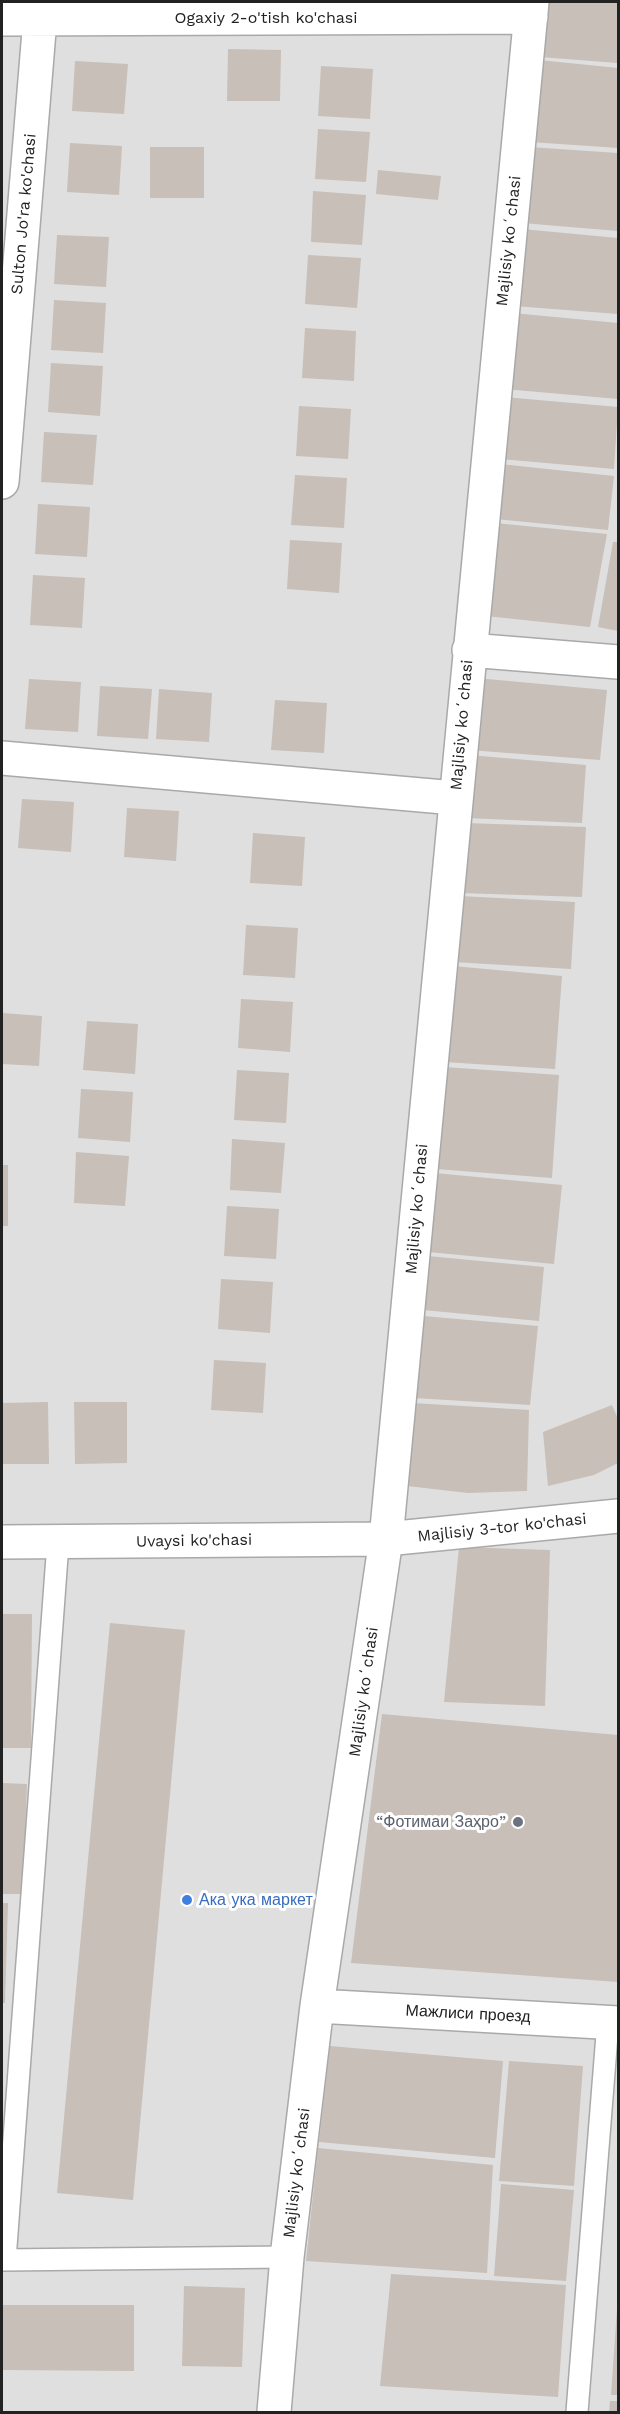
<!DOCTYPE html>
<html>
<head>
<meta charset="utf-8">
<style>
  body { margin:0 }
  #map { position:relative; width:620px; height:2414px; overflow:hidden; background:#f2efe9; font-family:"Work Sans",sans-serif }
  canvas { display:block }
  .frame { position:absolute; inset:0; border:3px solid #222; pointer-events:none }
</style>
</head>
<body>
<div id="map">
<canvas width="620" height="2414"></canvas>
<div class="frame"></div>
</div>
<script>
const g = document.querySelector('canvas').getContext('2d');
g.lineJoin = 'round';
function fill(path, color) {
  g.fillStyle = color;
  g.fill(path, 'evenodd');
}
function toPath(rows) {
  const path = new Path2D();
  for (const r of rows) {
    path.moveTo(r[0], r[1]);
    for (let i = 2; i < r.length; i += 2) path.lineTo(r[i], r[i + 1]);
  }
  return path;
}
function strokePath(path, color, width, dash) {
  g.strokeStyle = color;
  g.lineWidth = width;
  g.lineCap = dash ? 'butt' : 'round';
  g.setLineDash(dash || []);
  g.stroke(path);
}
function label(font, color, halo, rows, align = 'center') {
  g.font = font + ' "Work Sans",sans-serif';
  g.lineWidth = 6;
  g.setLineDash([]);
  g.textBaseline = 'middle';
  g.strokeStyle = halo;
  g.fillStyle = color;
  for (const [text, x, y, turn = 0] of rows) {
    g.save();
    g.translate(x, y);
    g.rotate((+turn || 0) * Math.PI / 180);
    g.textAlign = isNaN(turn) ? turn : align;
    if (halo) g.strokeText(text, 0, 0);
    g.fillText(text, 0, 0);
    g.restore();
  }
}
fill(toPath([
  [2,2,618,2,618,2412,2,2412]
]), '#e0dfdf');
fill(toPath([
  [543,2,618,2,618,63,540,57],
  [228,49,281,50,280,101,227,101],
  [539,60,618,68,618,148,530,142],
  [75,61,128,64,124,114,72,111],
  [321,66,373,69,370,119,318,116],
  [318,129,370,132,366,182,315,179],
  [70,143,122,146,119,195,67,192],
  [150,147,204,147,204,198,150,198],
  [529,147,618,153,618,231,522,223],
  [378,170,441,176,438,200,376,194],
  [313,191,366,195,362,245,311,242],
  [522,229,618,238,618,314,514,306],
  [57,235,109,237,106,287,54,284],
  [308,255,361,258,357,308,305,304],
  [54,300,106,303,103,353,51,350],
  [513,313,618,323,618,399,504,389],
  [305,328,356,331,354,381,302,378],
  [51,363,103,366,100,416,48,412],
  [504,397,618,407,614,469,500,459],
  [299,406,351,409,348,459,296,456],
  [44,432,97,435,93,485,41,482],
  [500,464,614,476,608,530,495,519],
  [295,475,347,478,344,528,291,525],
  [38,504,90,507,87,557,35,554],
  [495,523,607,534,590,627,486,616],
  [290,540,342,543,339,593,287,589],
  [613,542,618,542,618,631,598,627],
  [33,575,85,578,82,628,30,625],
  [476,678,607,690,600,760,469,750],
  [29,679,81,682,78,732,25,729],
  [100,686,152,689,148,739,97,736],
  [159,689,212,693,209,742,156,739],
  [275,700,327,703,324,753,271,750],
  [469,755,586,765,582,823,465,818],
  [22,799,74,802,71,852,18,848],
  [127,808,179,811,176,861,124,857],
  [465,823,586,827,582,897,460,893],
  [253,833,305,837,302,886,250,883],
  [460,896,575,902,571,969,453,962],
  [246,925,298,928,295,978,243,975],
  [453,966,562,976,555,1069,444,1062],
  [241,999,293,1002,290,1052,238,1048],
  [2,1013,42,1016,39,1066,2,1064],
  [87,1021,138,1024,135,1074,83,1070],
  [444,1067,559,1075,552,1178,436,1169],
  [237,1070,289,1073,286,1123,234,1120],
  [81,1089,133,1092,130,1142,78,1138],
  [232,1139,285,1143,281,1193,230,1190],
  [76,1152,129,1156,125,1206,74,1203],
  [2,1165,8,1165,8,1226,2,1226],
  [435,1173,562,1185,554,1264,428,1252],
  [227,1206,279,1209,276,1259,224,1256],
  [428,1256,544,1267,539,1321,423,1310],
  [221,1279,273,1282,270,1333,218,1329],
  [423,1316,538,1326,530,1405,414,1398],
  [214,1360,266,1363,263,1413,211,1410],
  [48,1402,49,1464,2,1464,2,1403],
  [74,1402,127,1402,127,1463,75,1464],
  [413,1403,529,1410,527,1491,468,1493,407,1486],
  [612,1405,618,1419,618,1463,594,1475,548,1486,543,1432],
  [459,1547,550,1550,545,1706,444,1702],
  [2,1614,32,1614,31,1748,2,1748],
  [110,1623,185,1630,133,2200,57,2193],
  [382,1714,618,1735,618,1982,351,1963],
  [2,1783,27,1784,23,1894,2,1894],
  [2,1903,8,1903,5,2003,2,2003],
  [330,2046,503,2061,495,2158,319,2142],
  [509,2061,583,2066,574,2186,499,2181],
  [318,2148,493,2165,487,2273,306,2261],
  [501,2184,574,2190,566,2281,494,2276],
  [391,2274,566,2285,558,2397,380,2386],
  [184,2286,245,2288,242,2367,182,2366],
  [2,2305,134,2305,134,2371,2,2370],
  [617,2309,618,2309,618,2395,611,2395],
  [610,2401,618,2401,618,2412,609,2412]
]), '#c7bfb8');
const service = toPath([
  [2,2260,287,2257],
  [5,2260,58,1543],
  [577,2412,608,2022]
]);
const minor = toPath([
  [2,19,531,17],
  [2,482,40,19],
  [469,650,618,662],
  [2,758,455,798],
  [2,1542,386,1539,618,1516],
  [317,2006,618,2023],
  [274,2412,287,2257,317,2006,386,1539,532,2]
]);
strokePath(service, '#a9a9a9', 24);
strokePath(minor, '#a9a9a9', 36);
strokePath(service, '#fff', 21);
strokePath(minor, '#fff', 33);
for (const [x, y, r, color] of [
  [518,1822,6,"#6b7280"],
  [187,1900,6,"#3f7fe0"]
]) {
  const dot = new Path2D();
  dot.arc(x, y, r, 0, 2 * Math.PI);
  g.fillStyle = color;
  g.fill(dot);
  strokePath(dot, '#fff', 2);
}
label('16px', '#222', '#fff', [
  ["Ogaxiy 2-o'tish ko'chasi",266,18],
  ["Sulton Jo'ra ko'chasi",24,214,-85],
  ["Majlisiy koʻchasi",509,241,-84],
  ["Majlisiy koʻchasi",462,725,-85],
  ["Majlisiy koʻchasi",417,1209,-85],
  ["Majlisiy 3-tor ko'chasi",502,1528,-6],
  ["Uvaysi ko'chasi",194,1541,-1],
  ["Majlisiy koʻchasi",364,1692,-82],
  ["Мажлиси проезд",468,2014,3],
  ["Majlisiy koʻchasi",297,2173,-83]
]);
label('16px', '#5b616d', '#fff', [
  ["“Фотимаи Заҳро”",506,1822]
], 'right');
label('16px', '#366cbe', '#fff', [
  ["Ака ука маркет",199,1900]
], 'left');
</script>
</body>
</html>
